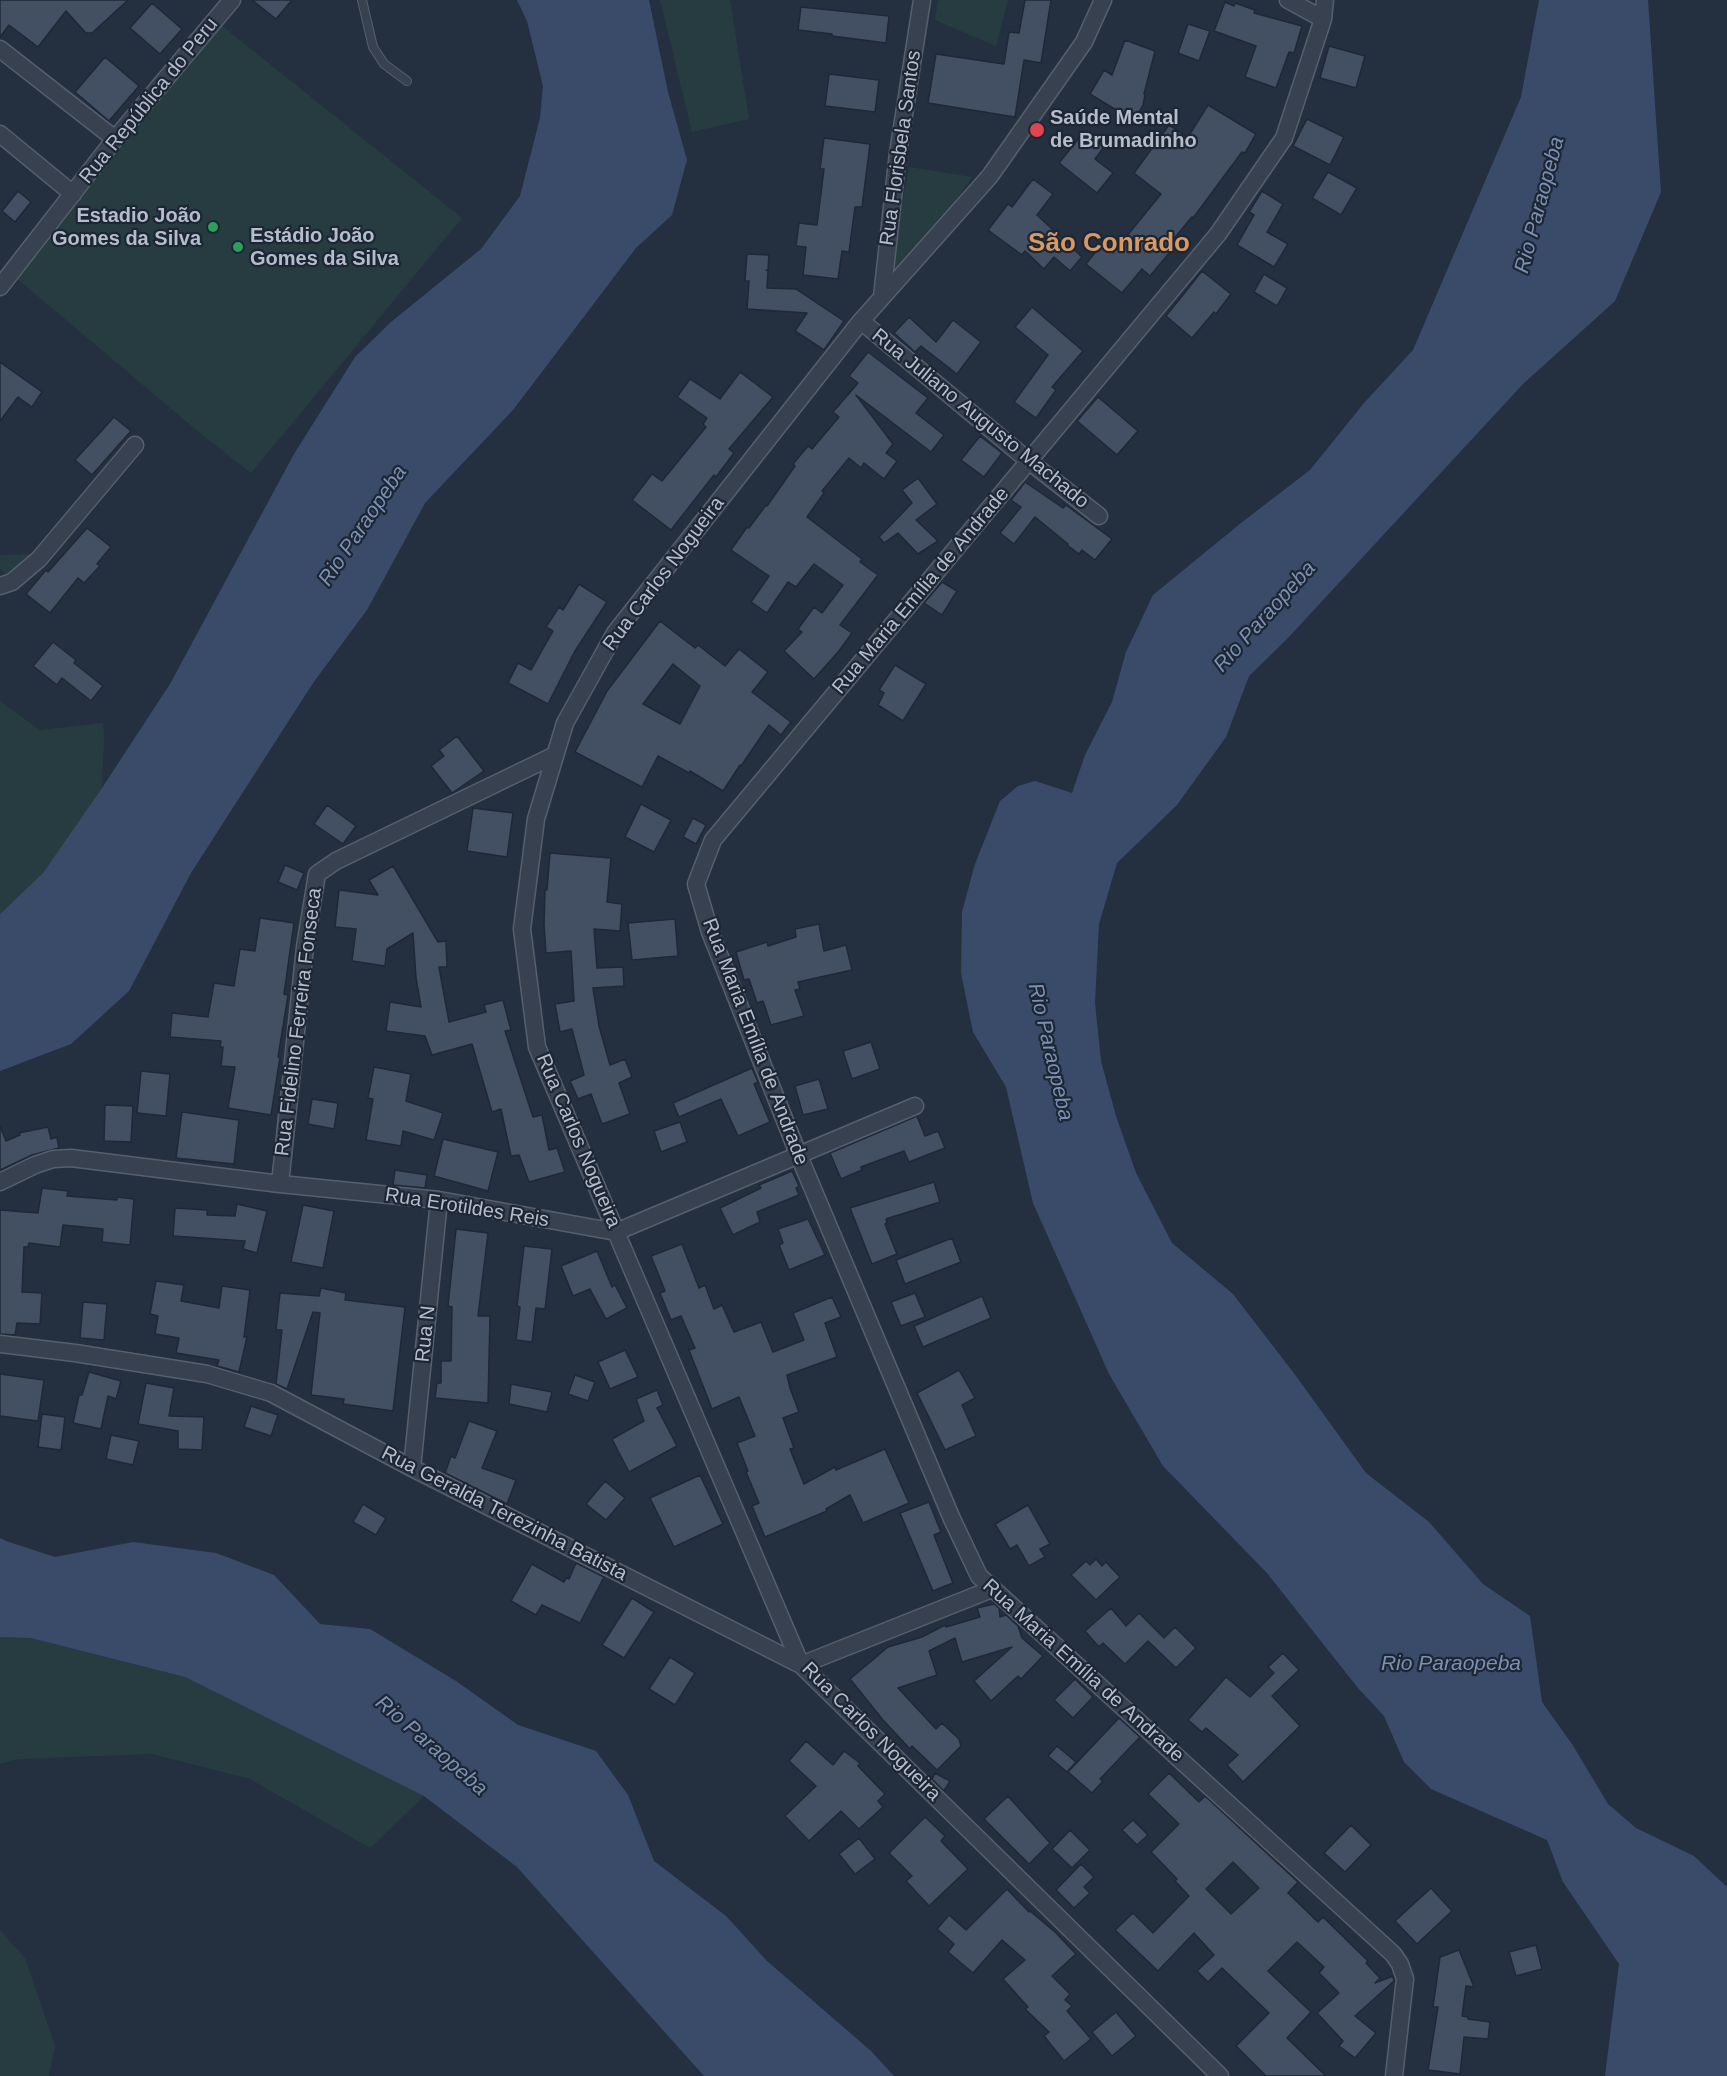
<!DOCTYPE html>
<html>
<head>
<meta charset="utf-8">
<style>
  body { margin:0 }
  canvas { display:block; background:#242f40 }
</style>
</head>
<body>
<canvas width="1727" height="2076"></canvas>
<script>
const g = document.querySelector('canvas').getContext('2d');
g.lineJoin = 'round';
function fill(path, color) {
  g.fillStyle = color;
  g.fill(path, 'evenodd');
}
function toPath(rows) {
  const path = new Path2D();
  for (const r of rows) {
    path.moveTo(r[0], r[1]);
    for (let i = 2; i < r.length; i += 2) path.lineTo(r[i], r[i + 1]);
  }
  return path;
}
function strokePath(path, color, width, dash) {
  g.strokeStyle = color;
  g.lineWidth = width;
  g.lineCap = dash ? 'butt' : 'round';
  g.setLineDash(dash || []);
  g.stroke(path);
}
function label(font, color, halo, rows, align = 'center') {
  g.font = font + ' Helvetica,sans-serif';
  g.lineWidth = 4.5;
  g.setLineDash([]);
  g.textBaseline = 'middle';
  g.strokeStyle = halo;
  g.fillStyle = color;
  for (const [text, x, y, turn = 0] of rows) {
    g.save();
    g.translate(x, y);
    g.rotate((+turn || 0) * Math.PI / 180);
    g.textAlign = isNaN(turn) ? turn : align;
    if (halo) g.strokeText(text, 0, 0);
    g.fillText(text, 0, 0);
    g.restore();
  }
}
fill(toPath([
  [660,0,730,0,749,119,692,132],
  [938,0,1008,0,996,46,935,20],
  [221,25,462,218,251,473,201,434,14,276],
  [909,167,972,177,907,271,896,271,891,266],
  [39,554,11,578,0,569,0,555],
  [0,701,40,730,103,723,104,738,102,788,43,873,0,914],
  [0,1637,31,1638,185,1677,424,1796,370,1848,250,1779,152,1754,18,1759,0,1764],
  [0,1930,25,1958,55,2046,49,2076,0,2076]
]), '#263c41');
fill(toPath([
  [517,0,649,0,668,92,687,160,672,215,636,248,513,410,425,503,367,610,313,683,191,873,129,991,71,1044,0,1071,0,914,43,873,102,788,170,684,294,454,355,357,391,322,481,249,520,196,540,118,543,86,527,21],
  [1539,0,1648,0,1661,192,1615,301,1523,384,1287,639,1249,676,1226,737,1177,805,1117,863,1099,924,1095,1003,1101,1061,1116,1116,1136,1173,1172,1243,1233,1294,1296,1376,1366,1473,1429,1522,1483,1584,1530,1616,1542,1702,1572,1744,1608,1804,1636,1828,1694,1856,1727,1887,1727,2076,1605,2076,1619,1964,1563,1882,1547,1840,1431,1789,1404,1762,1384,1716,1358,1688,1267,1573,1163,1466,1109,1374,1033,1203,1006,1087,973,1032,961,973,962,912,975,864,1000,801,1018,786,1035,781,1072,793,1085,755,1112,702,1126,652,1153,595,1241,523,1310,470,1364,403,1413,350,1521,97],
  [0,1538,6,1541,55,1557,133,1542,216,1553,274,1575,320,1624,370,1629,456,1681,518,1725,596,1751,628,1795,654,1861,726,1916,767,1961,871,2051,894,2076,704,2076,517,1867,424,1796,185,1677,31,1638,0,1637]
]), '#394b69');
const building = toPath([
  [0,0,128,0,92,33,86,33,66,11,38,47,9,25,0,37,0,0],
  [252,0,292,0,276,19,252,0],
  [1025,0,1051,0,1041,63,1024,60,1015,117,928,103,936,54,1004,64,1009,32,1019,33,1025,0],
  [1225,2,1234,6,1235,3,1255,10,1254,13,1302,26,1294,53,1289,52,1276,88,1245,77,1256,46,1214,31,1225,2],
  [152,3,182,29,160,54,130,28,152,3],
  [801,7,889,16,886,43,832,36,832,34,798,30,801,7],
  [1188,24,1210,31,1199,61,1178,53,1188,24],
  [1125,40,1155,51,1144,94,1145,95,1143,105,1134,121,1090,94,1104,70,1112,75,1125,40],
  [1329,46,1365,56,1356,88,1320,78,1329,46],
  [105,57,139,86,109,121,75,92,105,57],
  [829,74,879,80,875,112,825,106,829,74],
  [1208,105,1256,134,1245,153,1242,152,1193,218,1192,217,1166,248,1170,252,1150,276,1142,269,1122,293,1086,264,1102,244,1113,253,1161,194,1134,173,1169,125,1188,137,1208,105],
  [1307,119,1344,137,1330,165,1293,146,1307,119],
  [1084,132,1104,147,1095,159,1113,173,1097,193,1059,163,1084,132],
  [824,138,870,144,862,207,855,207,849,252,842,251,838,279,803,275,806,247,796,246,799,223,817,225,824,169,820,169,824,138],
  [1328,172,1357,188,1341,215,1312,198,1328,172],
  [1033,179,1053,194,1037,215,1082,257,1070,271,1054,257,1044,269,1025,251,1022,255,988,230,1008,204,1012,207,1033,179],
  [18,191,31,202,15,222,2,211,18,191],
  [1262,191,1283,204,1267,232,1288,244,1274,267,1237,245,1254,215,1249,212,1262,191],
  [747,254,769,255,768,270,766,270,768,271,767,288,796,289,844,321,824,350,795,331,807,313,747,309,749,281,745,281,747,254],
  [1202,271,1231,294,1216,314,1214,312,1192,338,1166,316,1202,271],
  [1264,274,1287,288,1277,306,1254,292,1264,274],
  [1032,307,1083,351,1052,387,1056,390,1036,418,1014,402,1048,355,1015,327,1032,307],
  [909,317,936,342,953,320,981,342,957,374,921,346,915,352,894,333,909,317],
  [868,352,928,398,916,413,944,435,931,452,856,395,893,444,886,453,897,461,884,479,864,463,861,468,849,458,822,491,824,493,807,517,862,559,860,562,878,575,840,625,852,633,839,651,814,679,784,651,802,632,798,629,814,607,822,613,843,585,814,564,796,587,788,582,767,613,751,602,769,576,731,550,747,527,749,528,766,505,767,506,795,466,793,464,808,446,812,449,839,417,833,412,858,383,849,376,868,352],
  [0,362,42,392,32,407,18,397,0,421,0,362],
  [740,372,773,397,729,449,734,453,716,477,714,475,671,530,632,500,652,474,662,481,706,427,703,424,707,418,677,397,690,379,720,399,740,372],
  [1098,397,1138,431,1117,455,1077,421,1098,397],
  [114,417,131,431,92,475,75,460,114,417],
  [980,436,1002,453,984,477,961,460,980,436],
  [918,478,937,504,916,520,938,541,918,554,898,533,884,543,879,537,912,503,902,490,918,478],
  [1025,482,1063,508,1066,505,1112,539,1095,560,1082,550,1079,554,1067,545,1068,544,1035,517,1014,544,1000,533,1021,507,1011,500,1025,482],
  [87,528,111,547,97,564,100,566,84,583,78,578,50,613,26,594,46,570,48,572,87,528],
  [942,582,957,591,942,615,924,603,942,582],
  [579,584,607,602,575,651,548,704,508,683,518,663,531,670,553,631,546,627,559,607,563,610,579,584],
  [660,621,695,648,698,645,725,666,739,649,768,672,752,692,791,722,781,735,769,725,741,766,740,765,723,791,690,771,689,773,658,756,642,787,575,752,607,691,660,621],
  [673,664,700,686,680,724,643,704,673,664],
  [53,642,76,660,74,663,103,686,91,701,62,678,57,685,33,666,53,642],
  [895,665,926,684,903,721,878,705,884,693,879,690,895,665],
  [457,736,484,771,452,793,431,766,444,756,439,750,457,736],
  [641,804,671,820,654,852,625,837,641,804],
  [327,805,356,826,343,844,314,824,327,805],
  [473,808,513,813,507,857,467,851,473,808],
  [693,818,706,825,696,844,683,837,693,818],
  [550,853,611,858,607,902,622,904,620,931,594,929,597,968,623,967,624,986,593,988,599,1026,610,1065,625,1059,632,1077,619,1083,630,1114,602,1124,591,1094,578,1099,570,1081,584,1075,572,1029,560,1032,555,1004,574,1001,571,951,546,953,544,925,545,890,547,890,550,853],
  [285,865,304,873,297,890,278,882,285,865],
  [393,866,438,942,446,941,447,967,439,967,449,1022,486,1012,484,1005,503,1000,511,1030,505,1031,533,1117,542,1115,549,1150,557,1148,565,1172,529,1182,519,1155,511,1156,501,1109,492,1112,472,1044,432,1055,425,1036,386,1031,390,1002,421,1007,416,978,413,933,387,949,385,966,352,961,356,929,335,927,339,890,378,895,369,880,393,866],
  [260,918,294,923,284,994,288,995,278,1057,280,1057,271,1115,228,1108,235,1067,221,1066,223,1047,220,1047,221,1041,170,1037,172,1013,208,1017,214,983,234,986,240,949,255,951,260,918],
  [675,919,678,956,632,960,628,923,675,919],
  [819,924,824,951,846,945,852,970,798,982,800,989,795,990,804,1016,771,1025,763,1001,757,1003,749,979,744,980,736,952,767,942,768,946,796,937,795,929,819,924],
  [871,1042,880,1069,852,1079,843,1051,871,1042],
  [374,1067,411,1074,406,1101,443,1113,434,1140,403,1131,401,1146,366,1140,373,1099,368,1098,374,1067],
  [752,1068,758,1082,754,1084,770,1122,738,1136,721,1099,679,1117,673,1103,752,1068],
  [141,1071,170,1074,166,1116,137,1113,141,1071],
  [819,1079,828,1109,803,1115,795,1086,819,1079],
  [312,1099,338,1103,334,1129,308,1124,312,1099],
  [105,1105,133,1106,131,1142,104,1141,105,1105],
  [182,1112,239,1120,234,1164,176,1158,182,1112],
  [917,1116,925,1136,938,1131,945,1148,909,1162,904,1151,861,1167,862,1170,841,1179,830,1153,917,1116],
  [680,1122,687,1142,661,1152,654,1131,680,1122],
  [0,1126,6,1141,20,1135,19,1133,48,1127,51,1139,57,1137,59,1148,32,1155,0,1170,0,1126],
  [443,1139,498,1152,488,1191,434,1176,443,1139],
  [395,1170,427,1175,425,1188,393,1185,395,1170],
  [792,1171,799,1186,796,1188,799,1195,757,1212,760,1222,733,1235,720,1208,761,1188,759,1185,792,1171],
  [934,1182,940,1202,886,1219,887,1223,885,1224,897,1254,872,1264,850,1208,934,1182],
  [42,1188,68,1191,67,1196,117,1200,117,1197,134,1199,130,1245,102,1242,103,1229,63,1225,60,1247,29,1243,28,1247,24,1247,22,1292,42,1293,40,1324,17,1323,15,1335,0,1334,0,1210,38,1213,42,1188],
  [237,1204,267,1211,257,1253,243,1249,245,1241,173,1236,175,1208,207,1210,207,1215,235,1216,237,1204],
  [303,1205,334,1211,323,1268,291,1262,303,1205],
  [808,1219,825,1255,789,1270,779,1245,783,1243,778,1229,808,1219],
  [456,1229,488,1233,478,1316,490,1316,488,1403,435,1398,437,1383,441,1383,441,1361,451,1361,452,1307,448,1306,456,1229],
  [952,1238,961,1262,905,1284,896,1260,952,1238],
  [682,1244,699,1288,705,1285,714,1309,722,1305,734,1332,761,1322,773,1352,804,1340,793,1313,832,1297,841,1317,825,1323,837,1357,787,1375,790,1388,799,1412,783,1418,794,1448,790,1449,804,1484,835,1467,836,1470,885,1449,909,1503,863,1523,850,1495,826,1509,827,1511,765,1537,752,1506,759,1503,746,1472,748,1471,737,1443,755,1436,739,1397,712,1409,689,1350,695,1348,681,1316,671,1320,660,1293,665,1291,651,1256,682,1244],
  [524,1246,552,1249,545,1309,536,1308,532,1342,516,1340,520,1307,517,1306,524,1246],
  [597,1251,612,1287,615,1285,627,1308,606,1319,590,1289,573,1296,561,1266,597,1251],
  [156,1281,184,1285,181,1301,219,1308,222,1286,250,1290,244,1337,247,1337,239,1372,217,1366,219,1360,176,1353,179,1338,155,1334,158,1316,150,1314,156,1281],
  [321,1288,346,1293,345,1300,405,1307,393,1411,343,1404,344,1399,311,1395,320,1313,313,1312,287,1389,276,1384,282,1330,276,1330,280,1293,319,1296,321,1288],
  [915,1293,925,1317,901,1326,891,1302,915,1293],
  [982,1296,991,1318,923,1347,914,1326,982,1296],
  [83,1302,107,1304,104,1340,80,1338,83,1302],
  [625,1350,638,1377,610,1389,598,1362,625,1350],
  [959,1370,975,1398,962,1405,976,1436,945,1450,917,1393,959,1370],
  [89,1372,121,1381,116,1399,108,1396,101,1429,73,1423,79,1395,82,1395,89,1372],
  [0,1374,44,1380,38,1421,0,1416,0,1374],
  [575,1375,595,1382,588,1401,568,1394,575,1375],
  [146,1383,174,1388,169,1416,204,1417,202,1450,178,1449,178,1431,138,1424,146,1383],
  [511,1384,552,1392,547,1412,509,1404,511,1384],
  [657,1390,663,1405,657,1408,677,1446,629,1472,612,1439,644,1421,636,1399,657,1390],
  [251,1406,278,1415,271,1436,244,1427,251,1406],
  [42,1414,65,1417,61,1450,38,1447,42,1414],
  [469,1421,497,1431,482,1468,516,1480,507,1504,445,1473,451,1456,455,1458,469,1421],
  [111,1435,139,1441,133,1465,106,1459,111,1435],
  [700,1475,723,1524,674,1547,650,1498,700,1475],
  [605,1481,625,1498,606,1520,586,1504,605,1481],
  [929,1502,941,1532,934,1535,953,1583,933,1591,900,1513,929,1502],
  [363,1504,386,1518,376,1535,353,1522,363,1504],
  [1028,1505,1050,1544,1040,1549,1045,1557,1029,1566,1017,1545,1010,1549,995,1524,1028,1505],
  [1096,1559,1102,1566,1106,1562,1120,1577,1096,1600,1071,1575,1086,1561,1090,1565,1096,1559],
  [576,1563,604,1577,580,1623,542,1605,536,1615,511,1601,532,1564,564,1582,566,1578,569,1579,576,1563],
  [632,1598,654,1612,624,1658,602,1645,632,1598],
  [994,1604,999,1608,1000,1617,1006,1615,1018,1626,1022,1638,1043,1656,1021,1679,1018,1676,991,1701,974,1681,1012,1647,962,1662,955,1638,929,1651,937,1675,898,1688,936,1729,942,1723,959,1739,961,1746,937,1770,912,1746,910,1749,883,1720,850,1679,888,1647,922,1637,945,1625,946,1627,980,1617,977,1608,994,1604],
  [1111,1608,1126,1626,1139,1613,1164,1638,1175,1627,1196,1648,1176,1668,1148,1641,1125,1664,1103,1643,1099,1647,1085,1631,1111,1608],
  [1283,1653,1299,1670,1272,1696,1300,1726,1243,1782,1227,1765,1238,1755,1206,1728,1202,1732,1188,1720,1226,1677,1250,1697,1274,1673,1268,1667,1283,1653],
  [670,1657,695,1673,675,1705,649,1689,670,1657],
  [1075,1679,1093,1697,1073,1718,1054,1700,1075,1679],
  [1119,1718,1140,1737,1100,1779,1103,1781,1092,1793,1068,1772,1119,1718],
  [806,1741,833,1765,844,1751,860,1763,858,1766,885,1794,878,1801,883,1807,859,1829,841,1811,809,1841,785,1816,816,1786,789,1761,806,1741],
  [1057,1746,1076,1762,1067,1772,1048,1756,1057,1746],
  [935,1773,950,1781,944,1791,932,1779,935,1773],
  [1169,1773,1199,1802,1205,1796,1298,1882,1288,1893,1318,1922,1323,1917,1368,1961,1366,1963,1380,1978,1375,1983,1393,1976,1394,1981,1355,2016,1376,2033,1355,2058,1339,2046,1343,2041,1317,2013,1339,1993,1319,1973,1324,1967,1297,1942,1268,1971,1311,2012,1287,2038,1326,2076,1266,2076,1236,2046,1269,2013,1222,1968,1208,1982,1197,1971,1214,1955,1194,1933,1158,1971,1115,1930,1133,1913,1153,1933,1189,1896,1175,1881,1177,1879,1151,1852,1179,1824,1148,1794,1169,1773],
  [1233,1862,1259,1888,1231,1914,1206,1889,1233,1862],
  [1008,1796,1050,1843,1029,1864,984,1819,1008,1796],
  [925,1817,945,1836,941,1841,968,1869,929,1906,906,1881,912,1876,889,1853,925,1817],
  [1133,1820,1148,1835,1137,1845,1122,1830,1133,1820],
  [1351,1825,1371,1845,1345,1872,1324,1853,1351,1825],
  [1070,1830,1090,1850,1072,1868,1052,1849,1070,1830],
  [859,1838,875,1859,855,1874,839,1854,859,1838],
  [1081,1864,1094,1877,1084,1887,1090,1893,1074,1908,1056,1890,1081,1864],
  [1431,1888,1452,1911,1417,1944,1395,1921,1431,1888],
  [1007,1889,1029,1912,1030,1911,1055,1932,1076,1954,1052,1976,1070,1994,1065,2000,1072,2006,1067,2011,1091,2039,1064,2061,1044,2036,1049,2032,1025,2009,1028,2007,1003,1979,1025,1960,1002,1940,973,1973,948,1952,954,1944,937,1929,949,1915,966,1930,1007,1889],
  [1536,1945,1542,1969,1516,1976,1509,1952,1536,1945],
  [1459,1950,1474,1987,1466,1986,1462,2016,1468,2017,1468,2019,1490,2022,1488,2039,1464,2037,1460,2074,1428,2070,1438,2007,1433,2007,1440,1957,1459,1950],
  [1116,2012,1136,2036,1112,2056,1092,2032,1116,2012]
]);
fill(building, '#434f62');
strokePath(building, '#1f2837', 1.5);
const lane = toPath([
  [362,0,373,47,384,64,407,81]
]);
const street = toPath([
  [1103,0,1084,42,990,176,861,321,615,633,565,723,536,819,522,929,537,1047,801,1665,1220,2076],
  [1288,0,1323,19],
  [1325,0,1323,19,1284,138,1218,234,713,840,696,884,710,932,799,1156,952,1519,979,1576,1393,1954,1400,1964,1405,1979,1394,2076],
  [0,49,115,139],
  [0,134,73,194],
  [0,287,115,139,232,0],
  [882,297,898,153,922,0],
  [861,321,1030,462,1099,516],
  [0,586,12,582,39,559,135,445],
  [0,1182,35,1165,53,1159,71,1158,280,1184,439,1200,616,1232,915,1106],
  [280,1184,305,947,317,874,336,861,555,755],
  [0,1344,75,1353,207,1374,271,1393,412,1468,801,1665,992,1589],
  [412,1468,439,1200]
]);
strokePath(lane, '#565f6d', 10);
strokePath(street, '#565f6d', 19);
strokePath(lane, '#38414f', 8);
strokePath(street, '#38414f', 16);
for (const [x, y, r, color] of [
  [1037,130,8,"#e0444e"],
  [213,227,6,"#2e9e5b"],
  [238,247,6,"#2e9e5b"]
]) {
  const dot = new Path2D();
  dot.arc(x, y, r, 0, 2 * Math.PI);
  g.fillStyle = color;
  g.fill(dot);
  strokePath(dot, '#1d2635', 2);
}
label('20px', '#b5bcca', '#1d2635', [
  ["Rua República do Peru",149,101,-51],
  ["Rua Florisbela Santos",901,148,-82],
  ["Rua Juliano Augusto Machado",980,419,39],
  ["Rua Carlos Nogueira",664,574,-53],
  ["Rua Maria Emília de Andrade",921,591,-50],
  ["Rua Fidelino Ferreira Fonseca",299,1022,-83],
  ["Rua Maria Emília de Andrade",755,1042,69],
  ["Rua Carlos Nogueira",578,1141,67],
  ["Rua Erotildes Reis",467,1208,9],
  ["Rua N",426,1334,-84],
  ["Rua Geralda Terezinha Batista",504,1514,27],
  ["Rua Maria Emília de Andrade",1083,1671,42],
  ["Rua Carlos Nogueira",871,1732,45]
]);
label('bold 20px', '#b5bcca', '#1d2635', [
  ["Saúde Mental",1050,118],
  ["de Brumadinho",1050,141],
  ["Estadio João",201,216,"right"],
  ["Gomes da Silva",201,239,"right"],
  ["Estádio João",250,236],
  ["Gomes da Silva",250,259]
], 'left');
label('italic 21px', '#7c90b2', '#1d2635', [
  ["Rio Paraopeba",1540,205,-75],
  ["Rio Paraopeba",363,526,-56],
  ["Rio Paraopeba",1265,617,-48],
  ["Rio Paraopeba",1050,1052,77],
  ["Rio Paraopeba",1451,1664],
  ["Rio Paraopeba",431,1746,41]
]);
label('bold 26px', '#d89a62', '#1d2635', [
  ["São Conrado",1109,244]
]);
</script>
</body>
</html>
